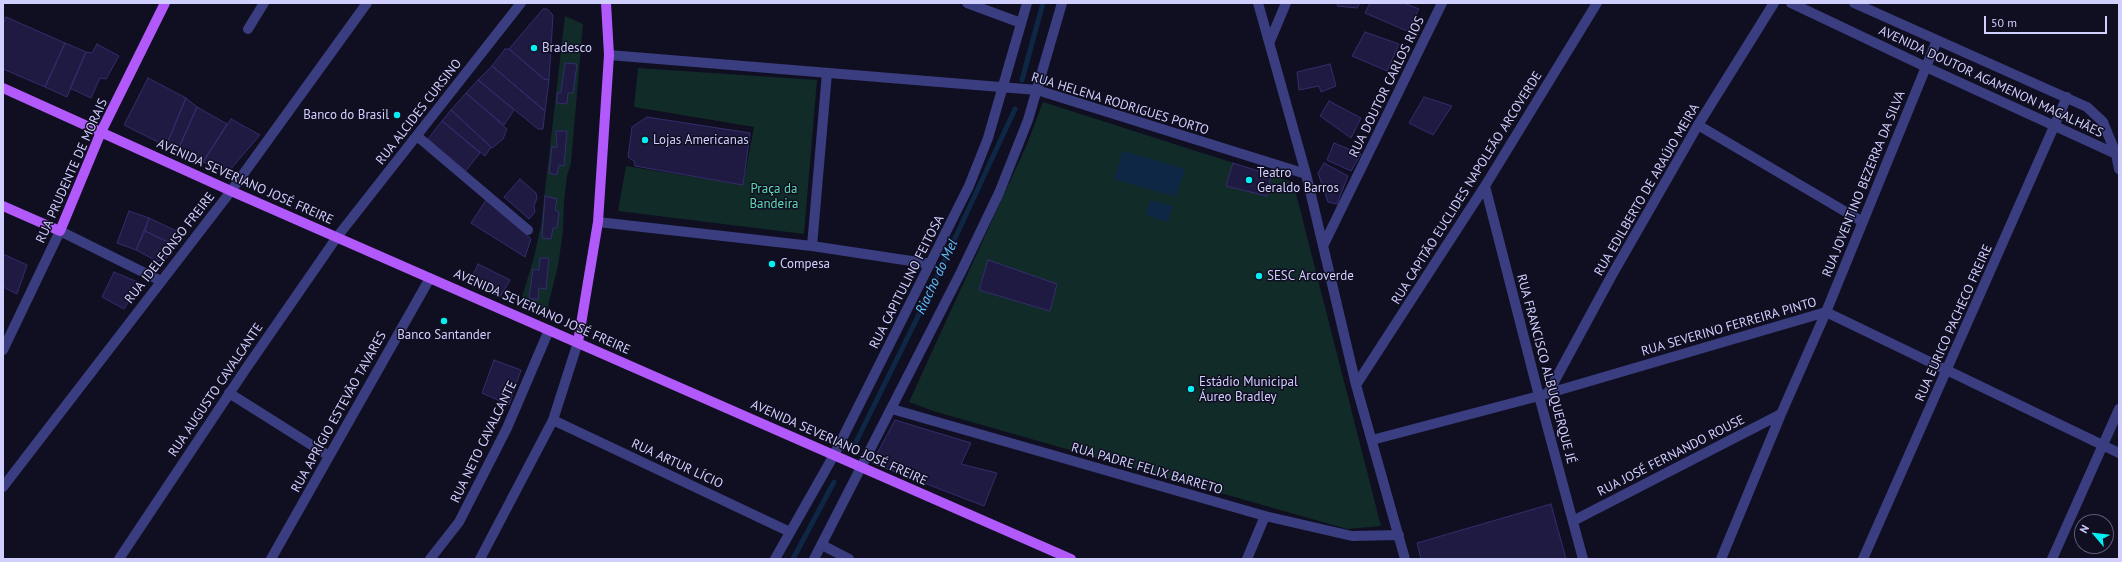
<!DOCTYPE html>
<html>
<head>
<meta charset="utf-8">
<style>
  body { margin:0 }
  #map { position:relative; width:2122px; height:562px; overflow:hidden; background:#100e21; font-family:"PT Sans",sans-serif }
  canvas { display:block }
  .frame { position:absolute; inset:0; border:4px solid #d1cffe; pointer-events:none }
  .north { position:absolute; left:2074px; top:514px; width:40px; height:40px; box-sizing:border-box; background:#100e21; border:1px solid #5d5b79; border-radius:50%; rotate:298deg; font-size:11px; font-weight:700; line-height:16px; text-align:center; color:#d1cffe }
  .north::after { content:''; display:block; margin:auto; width:14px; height:18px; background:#06eef2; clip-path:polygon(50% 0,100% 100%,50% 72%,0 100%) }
  .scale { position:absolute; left:1984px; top:16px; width:123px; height:18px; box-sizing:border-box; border:2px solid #d1cffe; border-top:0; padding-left:5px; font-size:12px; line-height:14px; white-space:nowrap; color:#d1cffe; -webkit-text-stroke:3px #100e21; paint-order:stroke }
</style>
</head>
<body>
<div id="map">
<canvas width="2122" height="562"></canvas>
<div class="frame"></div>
<div class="north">N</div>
<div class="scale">50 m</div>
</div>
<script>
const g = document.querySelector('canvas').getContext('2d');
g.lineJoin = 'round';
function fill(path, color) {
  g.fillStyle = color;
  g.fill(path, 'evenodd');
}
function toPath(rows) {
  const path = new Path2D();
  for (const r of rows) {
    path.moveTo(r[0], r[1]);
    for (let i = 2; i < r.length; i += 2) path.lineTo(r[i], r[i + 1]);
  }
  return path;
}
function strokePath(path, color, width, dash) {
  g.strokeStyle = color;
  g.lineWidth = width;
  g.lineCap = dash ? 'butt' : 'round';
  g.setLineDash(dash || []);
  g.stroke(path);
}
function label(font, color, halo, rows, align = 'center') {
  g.font = font + ' "PT Sans",sans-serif';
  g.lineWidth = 3;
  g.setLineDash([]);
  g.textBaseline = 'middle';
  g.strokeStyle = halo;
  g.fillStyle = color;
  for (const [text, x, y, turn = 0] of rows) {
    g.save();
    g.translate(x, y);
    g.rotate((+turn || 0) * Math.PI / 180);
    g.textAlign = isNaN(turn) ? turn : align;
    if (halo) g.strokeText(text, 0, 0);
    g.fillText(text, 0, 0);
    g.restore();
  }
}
fill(toPath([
  [565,16,583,24,571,163,567,176,564,202,563,231,558,266,546,314,520,304,534,257,541,225],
  [638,68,817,80,804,234,618,211,626,166,743,185,754,127,634,107],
  [1043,102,1293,182,1381,526,1347,529,933,411,909,402,1027,144]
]), '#112b28');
fill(toPath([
  [1123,151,1185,169,1176,197,1114,179],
  [1150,200,1173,206,1168,222,1146,215]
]), '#0e2745');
strokePath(toPath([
  [1022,80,1043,3],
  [855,444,930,292,1015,109],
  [793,559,834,482]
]), '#0e2745', 5);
const building = toPath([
  [1338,3,1360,3,1357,8,1337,6,1338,3],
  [1370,3,1404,3,1419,9,1407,31,1365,13,1370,3],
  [543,9,547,9,553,15,549,80,544,79,509,49,543,9],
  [6,17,65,43,45,87,3,69,3,24,6,17],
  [1365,32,1399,44,1387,71,1352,56,1365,32],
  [65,43,86,52,67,97,45,87,65,43],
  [97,44,119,56,106,79,100,78,91,98,70,88,86,52,92,53,97,44],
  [505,49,509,49,544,79,549,80,545,111,492,66,505,49],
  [565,63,577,64,573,93,568,93,567,104,557,103,557,93,561,92,565,63],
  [1330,64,1336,86,1321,92,1319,86,1299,90,1297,72,1330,64],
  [492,66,545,111,543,129,538,129,478,80,492,66],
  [148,78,186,98,166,146,124,125,148,78],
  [478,80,514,110,504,125,466,93,478,80],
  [466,93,507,129,503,139,492,148,451,110,466,93],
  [1424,97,1452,106,1433,135,1409,123,1424,97],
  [186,98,197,107,177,152,166,146,186,98],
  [1329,101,1361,118,1351,138,1320,116,1329,101],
  [197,107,227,124,201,165,177,152,197,107],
  [451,110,491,147,485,156,442,121,451,110],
  [647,117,750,133,743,185,635,166,634,161,628,157,632,127,647,117],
  [231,119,260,135,229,171,224,171,203,162,231,119],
  [442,121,480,153,464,173,428,139,442,121],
  [556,131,567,131,564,166,559,165,557,175,549,173,552,147,557,147,556,131],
  [1334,143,1361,154,1351,171,1327,160,1334,143],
  [1233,163,1271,175,1267,196,1226,186,1233,163],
  [1324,163,1348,176,1337,204,1328,202,1318,173,1324,163],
  [520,179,536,193,537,198,534,206,535,212,529,219,504,197,520,179],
  [545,196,557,199,555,210,559,212,557,228,553,228,551,239,542,238,545,196],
  [488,197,531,239,525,257,471,223,488,197],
  [129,211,149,218,136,250,117,243,129,211],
  [149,218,183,234,176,246,145,231,149,218],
  [145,231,176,246,165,260,157,261,136,250,145,231],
  [3,254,27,265,17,294,3,287,3,254],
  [540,258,549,258,546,289,539,288,538,300,529,298,533,269,539,270,540,258],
  [988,260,1057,284,1050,311,979,290,988,260],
  [478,264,510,280,500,297,470,281,478,264],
  [114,272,140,283,124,309,102,297,114,272],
  [494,360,521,370,509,405,482,393,494,360],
  [895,420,971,443,961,464,997,473,984,506,872,463,895,420],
  [1551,504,1566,559,1421,559,1417,543,1551,504]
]);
fill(building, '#1f1a41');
strokePath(building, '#342d6d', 1);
strokePath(toPath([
  [967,3,1021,23],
  [1258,3,1306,174,1356,385,1405,559],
  [1791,3,1926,67,2116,154],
  [1854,3,2087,107,2103,122,2116,154,2119,169],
  [248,29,264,3],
  [1270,41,1286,3],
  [609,55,1037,90,1306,174],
  [1698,125,1863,222],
  [417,136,528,230],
  [1485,186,1539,396,1583,559],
  [598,222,812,246,931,264],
  [812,246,827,73],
  [1323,246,1442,3],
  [3,350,60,231,161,281],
  [1356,385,1485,186,1597,3],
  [229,393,329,456],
  [1548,393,1612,275,1698,125,1774,3],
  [892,409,1265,516,1352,536,1399,535],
  [553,420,790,532],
  [1372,440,1539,396,1826,312,2119,453],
  [3,487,231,191,367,3],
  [1573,521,1781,414],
  [822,545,849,559],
  [119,559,245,370,337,237,521,3],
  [271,559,430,278],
  [430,559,459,522,507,428,549,330],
  [480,559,553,420,578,342],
  [775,559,834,455,969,186,988,138,1027,3],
  [814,559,961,272,999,193,1028,120,1062,3],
  [1247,559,1265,516],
  [1721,559,1781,414,1826,312,1937,40],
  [1863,559,2067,97],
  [2052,559,2119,409]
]), '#3a3d7f', 10);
strokePath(toPath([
  [3,88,231,191,1071,559],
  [3,206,60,231,101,132,165,3],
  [578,342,598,222,609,55,606,3]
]), '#b159fb', 10);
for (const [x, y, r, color] of [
  [534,48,4,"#06eef2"],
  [397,115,4,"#06eef2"],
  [645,140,4,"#06eef2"],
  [1249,180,4,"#06eef2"],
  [772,264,4,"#06eef2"],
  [1259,276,4,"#06eef2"],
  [444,321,4,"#06eef2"],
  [1191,389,4,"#06eef2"]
]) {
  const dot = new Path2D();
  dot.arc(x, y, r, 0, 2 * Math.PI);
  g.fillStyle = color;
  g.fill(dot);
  strokePath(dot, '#100e21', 1.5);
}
label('13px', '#d1cffe', '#100e21', [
  ["Bradesco",542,48],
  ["Banco do Brasil",389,115,"right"],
  ["Lojas Americanas",653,140],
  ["Teatro",1257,173],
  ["Geraldo Barros",1257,188],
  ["Compesa",780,264],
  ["SESC Arcoverde",1267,276],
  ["Banco Santander",444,335,"center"],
  ["Estádio Municipal",1199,382],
  ["Áureo Bradley",1199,397]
], 'left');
label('13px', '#d1cffe', '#100e21', [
  ["AVENIDA DOUTOR AGAMENON MAGALHÃES",1991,82,25],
  ["RUA DOUTOR CARLOS RIOS",1387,87,-64],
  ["RUA HELENA RODRIGUES PORTO",1120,104,17],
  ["RUA ALCIDES CURSINO",419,112,-52],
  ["RUA PRUDENTE DE MORAIS",72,171,-66],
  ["AVENIDA SEVERIANO JOSÉ FREIRE",245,182,24],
  ["RUA JOVENTINO BEZERRA DA SILVA",1864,184,-68],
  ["RUA CAPITÃO EUCLIDES NAPOLEÃO ARCOVERDE",1467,188,-58],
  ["RUA EDILBERTO DE ARAÚJO MEIRA",1647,190,-60],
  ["RUA IDELFONSO FREIRE",170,248,-52],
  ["RUA CAPITULINO FEITOSA",907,282,-63],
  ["AVENIDA SEVERIANO JOSÉ FREIRE",542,312,24],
  ["RUA EURICO PACHECO FREIRE",1954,323,-66],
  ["RUA SEVERINO FERREIRA PINTO",1729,327,-16],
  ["RUA FRANCISCO ALBUQUERQUE JÉ",1546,369,75],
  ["RUA AUGUSTO CAVALCANTE",216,390,-56],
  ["RUA APRÍGIO ESTEVÃO TAVARES",339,412,-61],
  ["RUA NETO CAVALCANTE",484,442,-64],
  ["AVENIDA SEVERIANO JOSÉ FREIRE",839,443,24],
  ["RUA JOSÉ FERNANDO ROUSE",1671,456,-27],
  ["RUA ARTUR LÍCIO",677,464,25],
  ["RUA PADRE FELIX BARRETO",1147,469,16]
]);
label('13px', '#5ddcb2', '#100e21', [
  ["Praça da",774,189],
  ["Bandeira",774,204]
]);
label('italic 14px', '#60c0fb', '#100e21', [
  ["Riacho do Mel",937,277,-65]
]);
</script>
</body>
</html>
